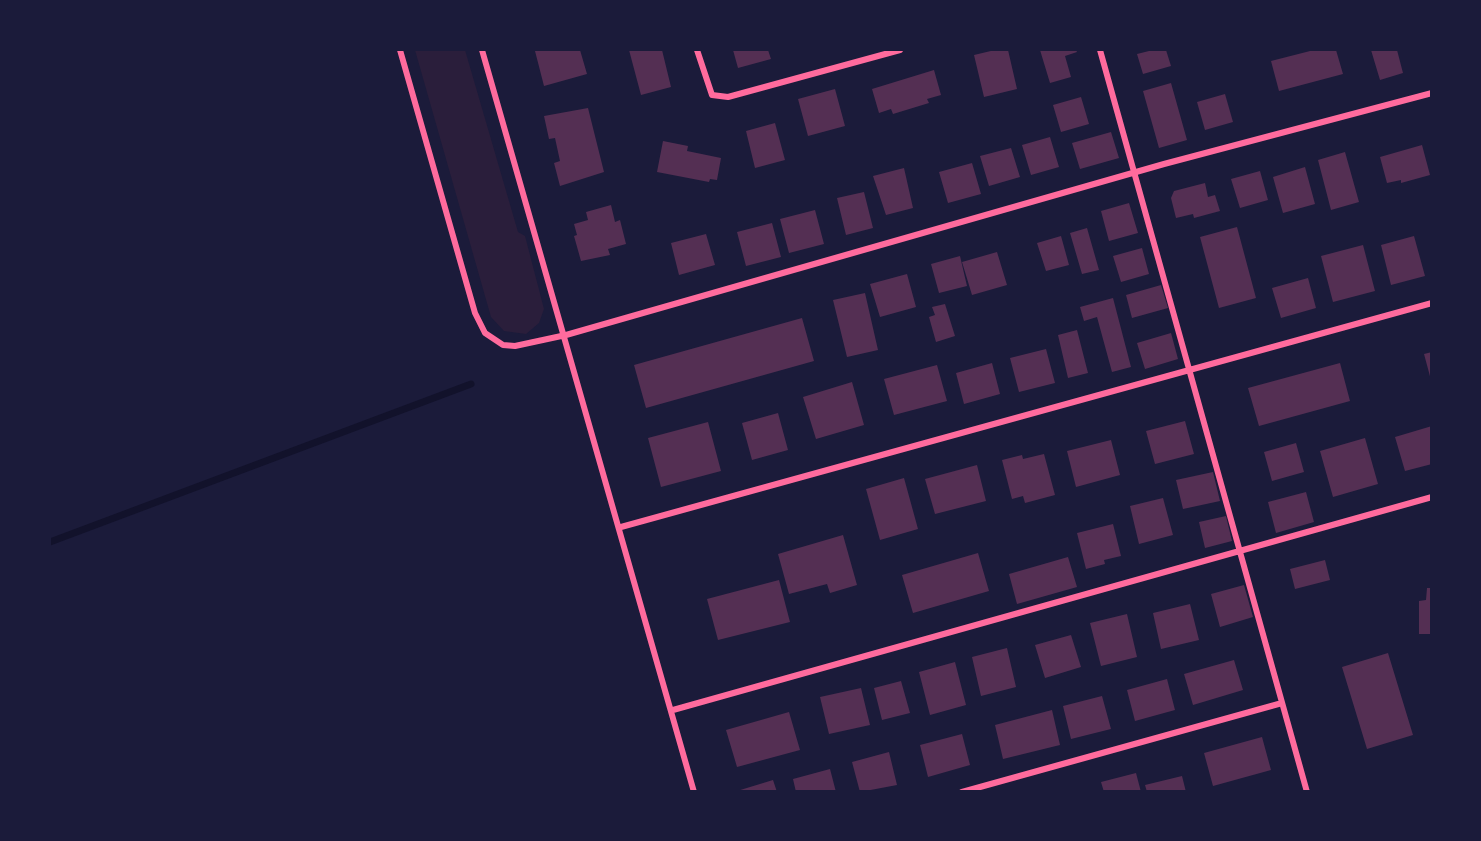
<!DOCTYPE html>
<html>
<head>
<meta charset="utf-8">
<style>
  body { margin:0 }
  #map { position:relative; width:1481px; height:841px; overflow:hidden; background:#1b1b3a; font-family:"Source Sans 3",sans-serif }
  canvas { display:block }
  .frame { position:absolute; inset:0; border:51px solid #1b1b3a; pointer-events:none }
</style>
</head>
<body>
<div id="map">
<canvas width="1481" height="841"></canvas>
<div class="frame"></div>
</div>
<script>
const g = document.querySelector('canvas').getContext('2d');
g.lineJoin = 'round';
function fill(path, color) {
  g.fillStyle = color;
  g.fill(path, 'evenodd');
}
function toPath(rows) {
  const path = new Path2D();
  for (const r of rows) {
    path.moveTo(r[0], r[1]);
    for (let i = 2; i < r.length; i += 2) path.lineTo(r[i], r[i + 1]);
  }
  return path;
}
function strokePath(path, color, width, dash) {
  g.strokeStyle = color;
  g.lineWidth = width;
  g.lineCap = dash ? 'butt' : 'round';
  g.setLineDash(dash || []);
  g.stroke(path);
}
fill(toPath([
  [415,50,465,50,518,232,525,236,544,309,539,323,526,334,504,331,491,317]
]), '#2a1e3b');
strokePath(toPath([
  [50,542,471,384]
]), '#12122b', 7);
fill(toPath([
  [540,50,580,50,587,74,544,86,535,51],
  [629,50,662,50,671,87,641,95],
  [733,50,768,50,771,59,738,68],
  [995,50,1008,50,1017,89,984,97,974,55],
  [1040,50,1076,50,1077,52,1065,56,1071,77,1050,83],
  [1153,50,1166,50,1171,66,1143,74,1137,54],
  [1314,50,1336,50,1343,74,1279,91,1271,61],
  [1371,50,1397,50,1403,73,1380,80],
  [934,70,941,95,927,99,929,103,893,114,891,109,879,113,872,89],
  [1171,83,1187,140,1159,148,1143,91],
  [835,89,845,126,808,136,798,99],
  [1225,94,1233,122,1205,130,1197,102],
  [1081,97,1089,124,1061,132,1053,105],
  [588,108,604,172,560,186,554,163,560,161,555,138,549,139,544,116],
  [775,123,785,160,755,168,746,131],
  [1111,132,1119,158,1080,169,1072,143],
  [1050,137,1059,167,1031,175,1022,145],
  [663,141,688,146,687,151,721,158,717,180,710,179,709,182,657,172],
  [1422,145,1430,175,1401,183,1401,180,1387,183,1380,157],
  [1011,148,1020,177,989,186,980,156],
  [1345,152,1359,202,1331,210,1318,160],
  [972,163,981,194,948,203,939,172],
  [1305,167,1315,204,1283,213,1273,177],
  [904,168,913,208,886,215,873,176],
  [1260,171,1268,200,1240,208,1231,179],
  [1205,183,1208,197,1215,195,1220,211,1194,218,1193,214,1176,218,1171,198,1174,191],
  [864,192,873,228,846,235,837,198],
  [1129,203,1138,233,1109,241,1101,211],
  [611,205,615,222,620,220,626,244,608,249,610,255,581,261,574,236,577,235,574,224,588,220,586,212],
  [815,210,824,244,789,253,780,219],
  [772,223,781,257,746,266,737,232],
  [1237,227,1256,298,1219,308,1200,237],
  [1087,228,1099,270,1082,274,1070,233],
  [706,234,715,265,679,275,671,243],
  [1061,236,1069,265,1046,271,1037,243],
  [1414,236,1425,276,1391,285,1381,245],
  [1363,245,1375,291,1333,302,1321,256],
  [1142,248,1149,274,1121,282,1113,256],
  [997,252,1007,285,972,295,962,262],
  [960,256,967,286,939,293,931,264],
  [907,274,916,307,880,317,870,284],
  [1308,278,1316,308,1281,318,1272,288],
  [1161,285,1168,308,1132,318,1126,295],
  [865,293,878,350,847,357,833,300],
  [1113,298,1131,367,1112,372,1097,317,1084,321,1080,307],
  [945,304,955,336,936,342,929,317,935,315,932,307],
  [802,318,814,361,646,408,634,365],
  [1077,330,1088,373,1068,378,1058,335],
  [1171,333,1178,359,1145,369,1137,343],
  [1046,349,1055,383,1019,392,1010,358],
  [1432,352,1432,380,1431,380,1424,354],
  [992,363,1000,394,964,404,956,373],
  [1340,363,1350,401,1259,426,1248,388],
  [937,365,947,401,894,415,884,379],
  [852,382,864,425,816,439,803,397],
  [778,413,788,450,752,460,742,423],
  [1185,421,1194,454,1155,464,1146,431],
  [708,422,721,471,661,487,648,438],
  [1432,426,1432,464,1405,471,1395,437],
  [1365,438,1378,484,1333,497,1320,451],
  [1111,440,1120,475,1076,487,1067,451],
  [1296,443,1304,472,1272,481,1264,452],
  [1044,454,1055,495,1025,503,1023,496,1012,499,1002,460,1022,455,1023,459],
  [977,465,986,501,935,514,925,479],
  [1213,472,1220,501,1183,509,1176,480],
  [904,478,918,529,880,540,866,489],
  [1306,492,1314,522,1276,533,1268,502],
  [1163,498,1173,535,1139,544,1130,506],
  [1226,516,1232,541,1205,548,1199,522],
  [1113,524,1121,556,1104,560,1105,564,1086,569,1077,533],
  [843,535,857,585,830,593,827,584,789,594,778,554],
  [978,553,989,591,913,613,902,575],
  [1068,557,1077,587,1017,604,1009,574],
  [1325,560,1330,580,1295,589,1290,569],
  [779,580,790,622,718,640,707,599],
  [1244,585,1253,617,1220,627,1211,594],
  [1427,588,1432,588,1432,634,1419,634,1419,601,1426,600],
  [1190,604,1199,640,1161,649,1153,613],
  [1127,614,1137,657,1101,666,1090,623],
  [1071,635,1081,667,1045,678,1035,645],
  [1007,648,1016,687,981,696,972,657],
  [1388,653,1413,735,1367,749,1342,667],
  [1234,660,1243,690,1193,705,1184,674],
  [955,662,966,705,930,715,919,672],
  [1167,679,1175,710,1135,721,1127,690],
  [901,681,910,713,882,720,874,688],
  [861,688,870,725,829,734,820,697],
  [1102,696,1111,729,1071,739,1063,706],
  [1052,710,1060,745,1003,759,995,725],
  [789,712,800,750,737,767,726,730],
  [962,734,970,765,928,777,920,745],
  [1262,737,1271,770,1213,786,1204,753],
  [889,752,897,785,860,792,852,762],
  [830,769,836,792,796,792,793,779],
  [1136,773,1141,792,1104,792,1101,782],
  [1182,776,1186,792,1147,792,1145,785],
  [773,780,777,792,737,792,737,791]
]), '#542f53');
strokePath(toPath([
  [400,50,475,313,485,333,503,345,515,346,566,335,1164,164,1432,93],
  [482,50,694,792],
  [697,50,712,95,728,97,900,50],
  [1100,50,1307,792],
  [621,527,1432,303],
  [673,710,1432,497],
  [962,792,1282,703]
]), '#ff6b9d', 6);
</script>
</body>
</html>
